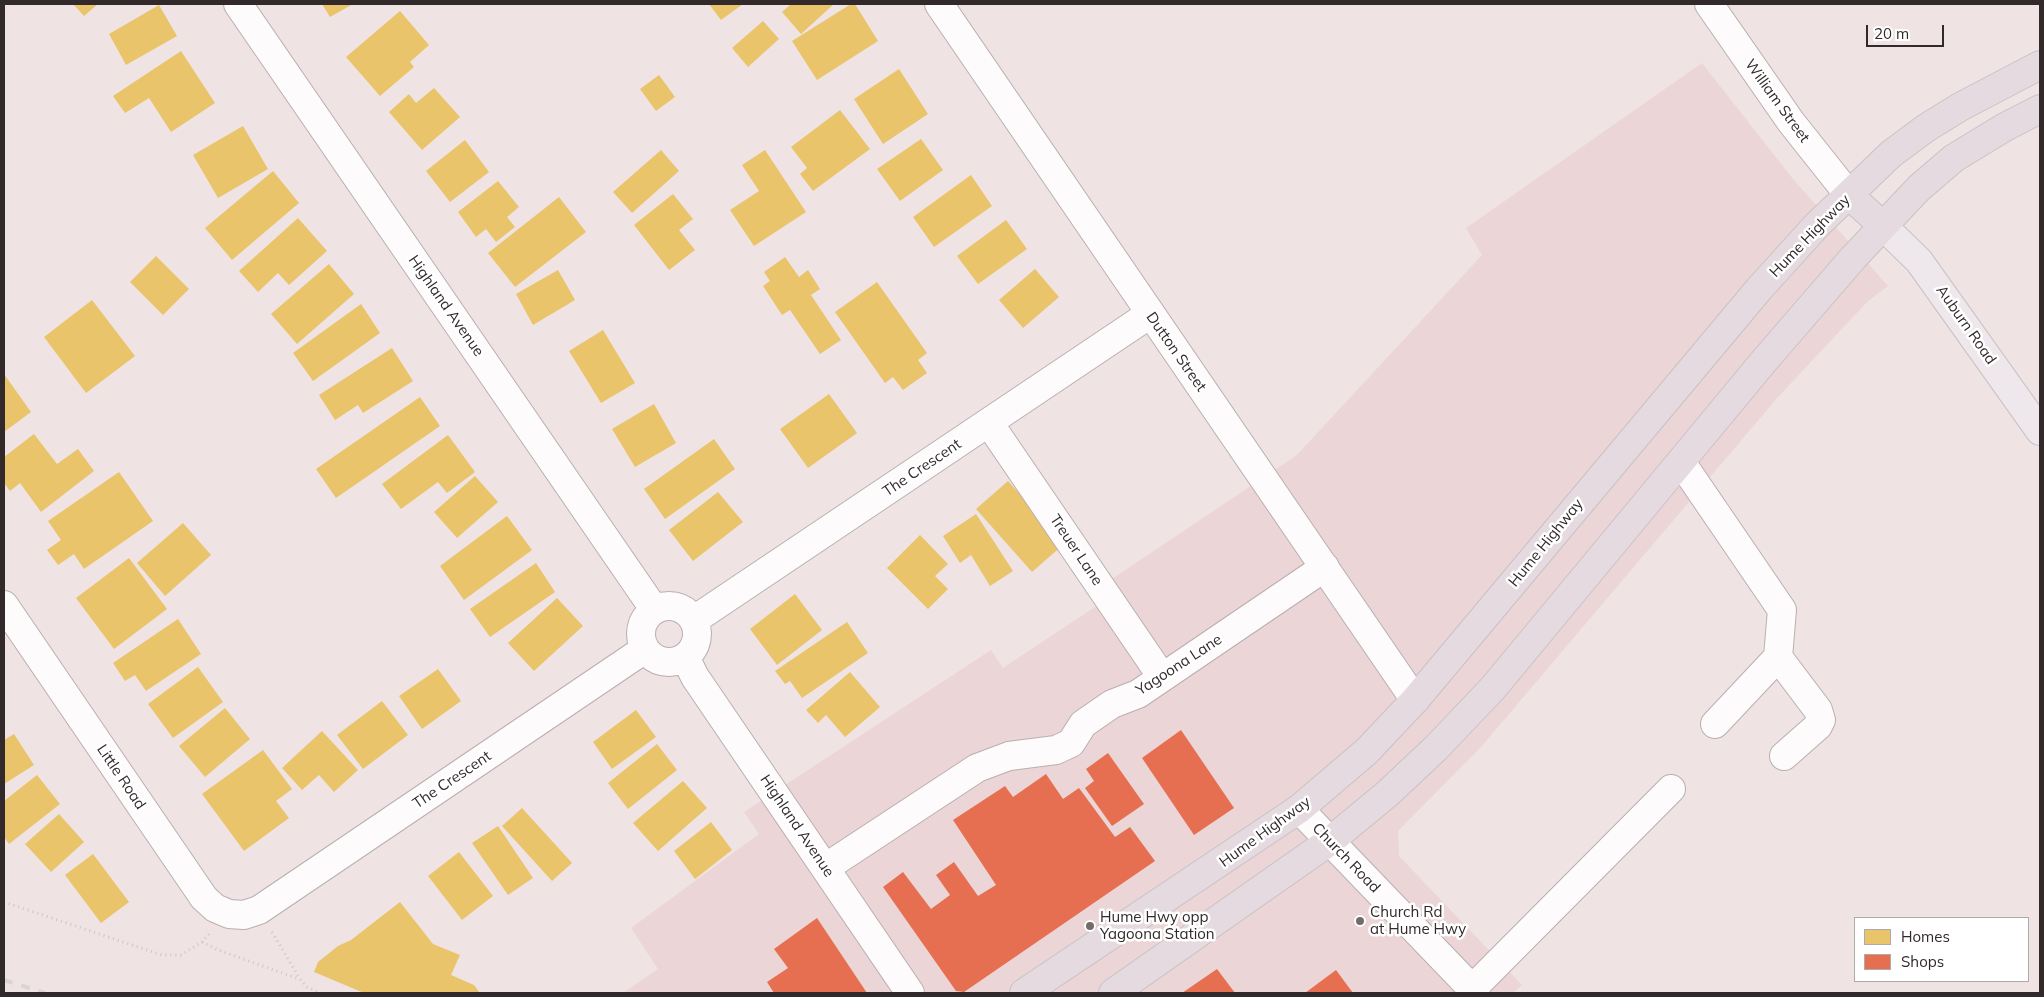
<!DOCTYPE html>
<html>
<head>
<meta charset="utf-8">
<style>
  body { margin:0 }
  #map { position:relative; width:2044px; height:997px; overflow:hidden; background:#f0e3e4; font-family:Mulish,sans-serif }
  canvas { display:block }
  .frame { position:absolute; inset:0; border:5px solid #322a2a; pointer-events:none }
  .legend { position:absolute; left:1854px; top:917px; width:175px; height:65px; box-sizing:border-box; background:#fff; border:1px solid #adaaaa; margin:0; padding:6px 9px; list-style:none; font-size:15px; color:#322a2a }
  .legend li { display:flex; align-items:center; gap:10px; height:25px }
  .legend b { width:25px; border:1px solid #adaaaa }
  .scale { position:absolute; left:1866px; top:25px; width:78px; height:22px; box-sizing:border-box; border:2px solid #322a2a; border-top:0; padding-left:6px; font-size:15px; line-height:18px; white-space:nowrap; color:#322a2a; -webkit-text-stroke:4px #fff; paint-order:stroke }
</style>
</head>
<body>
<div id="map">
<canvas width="2044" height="997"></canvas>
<div class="frame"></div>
<ul class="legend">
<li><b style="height:14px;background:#e9c46a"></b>Homes</li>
<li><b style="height:14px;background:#e76f51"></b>Shops</li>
</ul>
<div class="scale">20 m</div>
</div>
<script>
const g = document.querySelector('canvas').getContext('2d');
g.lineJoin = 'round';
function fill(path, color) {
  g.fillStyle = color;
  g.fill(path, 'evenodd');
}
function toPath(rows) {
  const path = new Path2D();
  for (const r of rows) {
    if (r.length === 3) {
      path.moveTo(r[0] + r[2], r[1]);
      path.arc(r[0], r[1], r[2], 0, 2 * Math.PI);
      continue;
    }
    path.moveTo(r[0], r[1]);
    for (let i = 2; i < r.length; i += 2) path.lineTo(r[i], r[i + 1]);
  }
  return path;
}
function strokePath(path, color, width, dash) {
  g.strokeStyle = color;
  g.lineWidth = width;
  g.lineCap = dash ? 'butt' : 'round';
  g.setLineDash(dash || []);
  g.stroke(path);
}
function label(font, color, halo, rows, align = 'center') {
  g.font = font + ' Mulish,sans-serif';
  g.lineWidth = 5;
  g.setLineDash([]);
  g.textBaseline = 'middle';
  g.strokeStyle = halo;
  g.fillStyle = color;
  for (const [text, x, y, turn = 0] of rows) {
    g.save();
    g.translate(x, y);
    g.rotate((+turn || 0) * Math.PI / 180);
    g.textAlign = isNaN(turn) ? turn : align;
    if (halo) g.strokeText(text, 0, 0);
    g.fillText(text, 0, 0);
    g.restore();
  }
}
fill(toPath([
  [1702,63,1793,179,1888,286,1868,301,1778,397,1481,747,1398,831,1399,856,1522,985,1513,993,623,993,658,969,631,928,759,834,744,812,991,650,1003,668,1101,603,1094,591,1297,455,1482,255,1466,228]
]), '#ebd5d6');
fill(toPath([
  [73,4,98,4,84,16],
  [322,4,353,4,330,17],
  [709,4,743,4,721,20],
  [791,4,834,4,801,34,782,12],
  [851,4,855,4,878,41,817,80,792,41],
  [159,5,177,36,126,65,109,34],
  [400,11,429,45,410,62,414,67,380,96,346,57],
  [763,21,779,39,748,67,732,48],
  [181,51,215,103,171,132,149,98,125,113,113,96],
  [899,69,928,114,883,144,854,99],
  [659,75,675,97,656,111,640,89],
  [434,88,460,117,422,150,389,112,409,94,416,103],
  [840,110,870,149,813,191,800,174,807,168,791,147],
  [243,126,268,169,218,198,193,155],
  [921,139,943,170,900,201,877,169],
  [465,140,489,172,450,202,426,171],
  [661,150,679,171,632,213,613,192],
  [765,150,806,212,754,246,730,210,759,191,742,165],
  [273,171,299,203,232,260,205,228],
  [971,175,992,206,934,247,913,217],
  [498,181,519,207,507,217,515,227,496,242,486,229,476,237,458,212],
  [673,194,693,219,679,230,695,250,669,270,634,225],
  [559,197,586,232,515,287,488,253],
  [298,218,327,251,289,285,278,273,258,292,239,271],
  [1006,220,1027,249,978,284,957,256],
  [156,256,189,289,163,315,130,282],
  [785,257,799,277,808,270,820,289,811,295,841,340,820,354,790,310,782,315,763,286,770,281,764,272],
  [329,264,354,294,297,344,271,314],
  [1035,269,1059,297,1023,328,999,300],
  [558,270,575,300,533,325,516,294],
  [877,282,927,353,918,360,927,373,903,390,893,377,885,383,835,312],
  [92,300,135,356,86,393,44,337],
  [361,304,380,333,313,381,293,353],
  [603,330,635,383,601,403,569,351],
  [392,348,413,381,363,413,358,405,335,420,319,395],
  [4,374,31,412,4,432],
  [829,394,857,433,808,468,780,429],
  [420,397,440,426,336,498,316,469],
  [654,404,676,443,635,467,612,429],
  [34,434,57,464,78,449,94,471,41,512,20,483,10,491,4,483,4,457],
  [448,435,475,472,447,493,438,482,401,509,382,484],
  [714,439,735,469,665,519,644,489],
  [119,472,153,521,84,569,74,554,58,565,47,550,61,540,48,521],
  [475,476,498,502,457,538,434,512],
  [1008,481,1064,544,1032,572,976,509],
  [718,492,743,522,693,561,669,530],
  [976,514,1013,571,990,586,971,555,960,563,943,536],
  [507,516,532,550,464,600,440,566],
  [183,523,211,555,165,596,137,563],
  [920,535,948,564,935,576,948,589,928,609,887,568],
  [129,558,167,609,114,649,76,598],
  [536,563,555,592,490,637,470,609],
  [795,594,822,630,777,665,750,629],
  [557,598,583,626,534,671,508,643],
  [178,619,201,654,146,691,135,675,125,681,113,663],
  [847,622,868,653,802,698,790,681,785,684,775,671],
  [198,667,223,702,173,738,148,704],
  [438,669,461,701,422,729,399,696],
  [850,672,880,707,845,737,826,715,818,723,806,710],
  [382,701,408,735,363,769,337,735],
  [225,708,250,739,205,777,179,746],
  [636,710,656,737,612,769,593,742],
  [322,731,358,770,334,792,319,775,302,790,282,768],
  [14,734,34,765,4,784,4,740],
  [657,744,677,770,628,809,608,783],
  [263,750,292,789,276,801,289,818,244,851,202,794],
  [37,775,60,804,9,844,4,837,4,801],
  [683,781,707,808,658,851,633,823],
  [522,808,572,863,552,881,502,826],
  [59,814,84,842,51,872,25,844],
  [711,822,732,850,695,879,674,851],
  [498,826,533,878,508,895,472,843],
  [459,852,493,896,462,920,428,876],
  [93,854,129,902,101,923,65,875],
  [400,902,433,944,460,955,451,975,474,985,480,993,364,993,314,972,318,962,338,946,351,940]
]), '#e9c46a');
fill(toPath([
  [1181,730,1234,808,1194,835,1142,758],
  [1108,753,1144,804,1112,826,1085,788,1094,781,1086,769],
  [1046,774,1063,799,1079,788,1115,837,1130,827,1155,861,964,992,956,991,883,887,903,872,931,909,950,895,936,875,954,862,978,896,996,885,953,820,1005,786,1013,797],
  [817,918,867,993,774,993,767,982,788,968,774,949],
  [1217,969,1235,993,1182,993],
  [1336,970,1353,993,1305,993]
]), '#e76f51');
const minor = toPath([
  [238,4,654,609],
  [939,4,1415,700],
  [1709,4,1791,122,1849,195],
  [989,423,1162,677],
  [1681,462,1782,610,1778,657,1715,724],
  [4,605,204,898,215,908,229,914,244,915,259,910,645,649],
  [669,634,28],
  [694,620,1150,314],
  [685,657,695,677,910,993],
  [1778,657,1818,710,1821,720,1818,726,1784,756],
  [1299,809,1476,993],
  [825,868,977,768,1009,756,1056,750,1071,743,1083,724,1112,704,1138,694,1325,567],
  [1472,989,1671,789]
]);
const major = toPath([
  [1883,226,1919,261,2040,431]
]);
const highway = toPath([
  [1849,195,1883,226],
  [1024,993,1299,809,1367,751,1415,700,1759,289,1817,225,1891,154,1926,128,1960,107,2040,65],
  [1113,993,1330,841,1387,794,1436,748,1493,688,1764,361,1853,258,1919,188,1954,158,2005,127,2040,109]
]);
strokePath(minor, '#b9afb0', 30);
strokePath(major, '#c8c2c3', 30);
strokePath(highway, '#c8c2c3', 30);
strokePath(toPath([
  [4,902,162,955,181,955,202,942,210,933],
  [272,932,300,979,307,987,320,993],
  [202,942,218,950,299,979]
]), '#cbc7c7', 3, [1, 4]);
strokePath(minor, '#fdfbfb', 28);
strokePath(major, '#eee7eb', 28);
strokePath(highway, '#e5dae0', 28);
strokePath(toPath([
  [4,980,45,993]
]), '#d8d5d5', 4, [9, 9]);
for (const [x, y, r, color] of [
  [1360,921,5,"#746b6b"],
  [1090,926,5,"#746b6b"]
]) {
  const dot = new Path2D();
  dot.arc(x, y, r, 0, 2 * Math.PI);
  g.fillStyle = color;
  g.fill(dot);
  strokePath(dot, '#fff', 2);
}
label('15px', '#322a2a', '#fff', [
  ["William Street",1777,101,54],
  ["Hume Highway",1810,236,-46],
  ["Highland Avenue",446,306,55],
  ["Auburn Road",1966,325,55],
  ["Dutton Street",1176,352,55],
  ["The Crescent",922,468,-34],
  ["Hume Highway",1546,543,-51],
  ["Treuer Lane",1076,550,56],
  ["Yagoona Lane",1179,665,-33],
  ["Little Road",121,777,56],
  ["The Crescent",452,780,-34],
  ["Highland Avenue",797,826,56],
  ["Hume Highway",1265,832,-36],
  ["Church Road",1346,858,46]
]);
label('15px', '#322a2a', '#fff', [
  ["Church Rd",1370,912],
  ["at Hume Hwy",1370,929],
  ["Hume Hwy opp",1100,917],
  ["Yagoona Station",1100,934]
], 'left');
</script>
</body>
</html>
